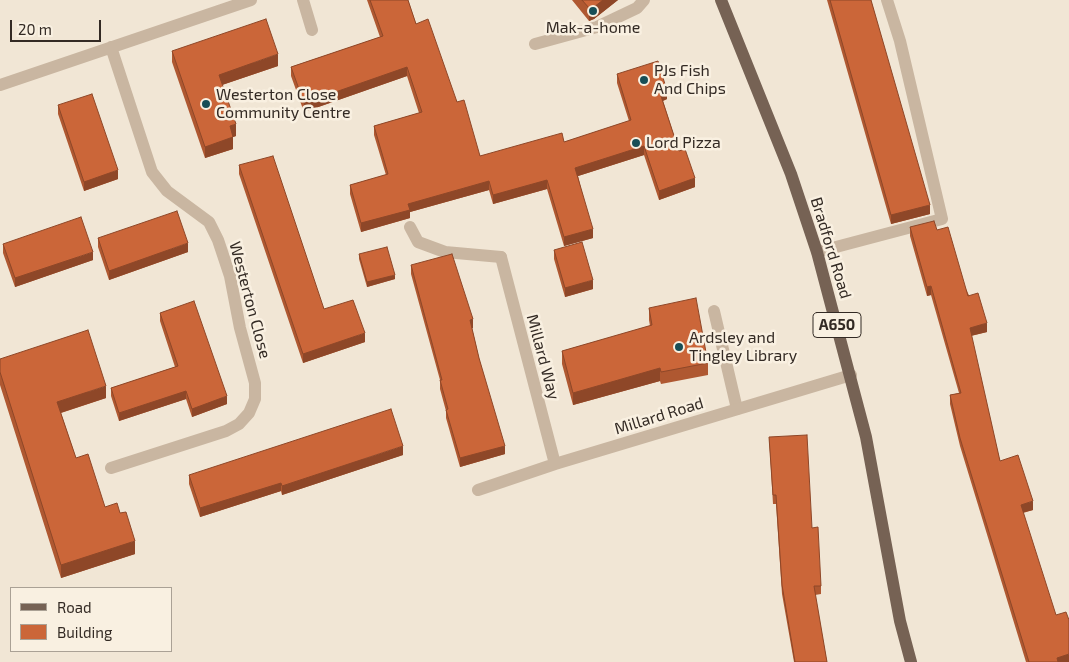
<!DOCTYPE html>
<html>
<head>
<meta charset="utf-8">
<style>
  body { margin:0 }
  #map { position:relative; width:1069px; height:662px; overflow:hidden; background:#f1e6d5; font-family:"Exo 2",sans-serif }
  canvas { display:block }
  .legend { position:absolute; left:10px; top:587px; width:162px; height:65px; box-sizing:border-box; background:#f9f0e1; border:1px solid #aaa195; margin:0; padding:6px 9px; list-style:none; font-size:15px; color:#332a24 }
  .legend li { display:flex; align-items:center; gap:10px; height:25px }
  .legend b { width:25px; border:1px solid #aaa195 }
  .scale { position:absolute; left:10px; top:20px; width:91px; height:22px; box-sizing:border-box; border:2px solid #332a24; border-top:0; padding-left:6px; font-size:15px; line-height:18px; white-space:nowrap; color:#332a24; -webkit-text-stroke:4px #f9f0e1; paint-order:stroke }
</style>
</head>
<body>
<div id="map">
<canvas width="1069" height="662"></canvas>
<ul class="legend">
<li><b style="height:6px;background:#766254"></b>Road</li>
<li><b style="height:14px;background:#cb6639"></b>Building</li>
</ul>
<div class="scale">20 m</div>
</div>
<script>
const g = document.querySelector('canvas').getContext('2d');
g.lineJoin = 'round';
function toPath(rows) {
  const path = new Path2D();
  for (const r of rows) {
    path.moveTo(r[0], r[1]);
    for (let i = 2; i < r.length; i += 2) path.lineTo(r[i], r[i + 1]);
  }
  return path;
}
function strokePath(path, color, width, dash) {
  g.strokeStyle = color;
  g.lineWidth = width;
  g.lineCap = dash ? 'butt' : 'round';
  g.setLineDash(dash || []);
  g.stroke(path);
}
function fill(path, color) {
  g.fillStyle = color;
  g.fill(path, 'evenodd');
}
function label(font, color, halo, rows, align = 'center') {
  g.font = font + ' "Exo 2",sans-serif';
  g.lineWidth = 5;
  g.setLineDash([]);
  g.textBaseline = 'middle';
  g.strokeStyle = halo;
  g.fillStyle = color;
  for (const [text, x, y, turn = 0] of rows) {
    g.save();
    g.translate(x, y);
    g.rotate((+turn || 0) * Math.PI / 180);
    g.textAlign = isNaN(turn) ? turn : align;
    if (halo) g.strokeText(text, 0, 0);
    g.fillText(text, 0, 0);
    g.restore();
  }
}
strokePath(toPath([
  [535,44,597,27,637,8,644,0],
  [410,227,418,242,445,252,501,257],
  [817,252,942,219,900,41,887,0],
  [714,311,737,409]
]), '#c9b6a1', 12);
strokePath(toPath([
  [303,0,312,30],
  [0,85,251,0],
  [501,257,555,464],
  [111,468,226,431,239,424,249,413,255,399,255,383,240,328,230,276,218,240,209,222,167,191,152,172,111,47],
  [478,490,555,464,851,375]
]), '#c9b6a1', 12);
strokePath(toPath([
  [721,0,791,174,817,252,866,437,900,621,911,662]
]), '#766254', 12);
fill(toPath([
  [367,0,408,0,416,24,457,102,480,156,564,142,629,121,617,83,617,74,667,99,663,101,679,151,695,187,659,200,644,155,578,176,593,238,564,246,547,189,493,204,489,190,410,212,410,218,361,232,350,194,350,185,386,175,374,135,374,126,419,113,407,76,304,112,291,76,291,67,380,37],
  [572,0,618,0,594,19,589,21],
  [827,0,871,0,930,214,891,224],
  [172,51,278,66,222,85,236,136,233,137,233,149,205,158,172,62],
  [58,105,118,179,84,191,58,114],
  [239,165,324,309,365,342,303,363,239,174],
  [910,227,937,230,987,332,971,336,1000,461,1033,510,1023,513,1069,662,1026,662,960,446,950,404,950,395,959,393,931,295,927,296,910,236],
  [98,238,188,252,109,280,98,247],
  [3,244,93,260,15,287,3,253],
  [554,250,593,289,565,297,554,259],
  [359,254,395,279,367,287,359,259],
  [411,265,473,328,472,328,479,358,505,454,460,467,446,418,446,411,440,389,440,380,411,274],
  [649,308,708,363,708,375,661,384,660,381,573,405,562,364,562,351,650,326,649,320],
  [160,313,227,404,192,417,186,399,119,421,111,396,111,388,175,367,160,321],
  [0,359,106,398,61,413,76,458,105,507,120,513,135,554,61,578,0,385],
  [769,437,812,528,821,586,821,594,815,595,827,662,794,662,782,594,776,504,773,504],
  [403,455,282,495,281,491,200,517,189,484,189,475]
]), '#af5831');
fill(toPath([
  [603,0,618,0,594,19,589,21,589,8],
  [278,54,278,66,219,86,219,75],
  [407,67,407,76,304,112,304,103],
  [667,91,667,99,660,102,660,93],
  [236,124,236,136,230,138,230,126],
  [233,137,233,149,205,158,205,147],
  [644,146,644,155,575,177,575,168],
  [118,170,118,179,84,191,84,182],
  [695,178,695,187,659,200,659,191],
  [547,180,547,189,493,204,493,195],
  [489,181,489,190,410,212,410,218,361,232,361,223,408,204],
  [930,205,930,214,891,224,891,215],
  [593,229,593,238,564,246,564,237],
  [188,243,188,252,109,280,109,271],
  [93,252,93,260,15,287,15,278],
  [395,275,395,279,367,287,367,282],
  [593,280,593,289,565,297,565,288],
  [931,286,931,295,927,296,927,287],
  [473,319,473,328,470,329,470,320],
  [987,323,987,332,970,336,970,328],
  [365,333,365,342,303,363,303,354],
  [660,368,660,381,573,405,573,393],
  [106,386,106,398,57,414,57,402],
  [186,391,186,399,119,421,119,413],
  [227,396,227,404,192,417,192,409],
  [403,446,403,455,282,495,282,486],
  [505,446,505,454,460,467,460,458],
  [281,483,281,491,200,517,200,508],
  [1033,501,1033,510,1021,513,1021,505],
  [135,541,135,554,61,578,61,565],
  [1069,654,1069,662,1057,662,1057,658]
]), '#8e4728');
const building = toPath([
  [370,0,408,0,416,24,428,19,457,102,464,100,480,156,562,133,564,142,631,120,617,74,658,61,667,91,660,93,679,151,685,149,695,178,659,191,644,146,575,168,593,229,564,237,547,180,493,195,489,181,408,204,410,210,361,223,350,185,388,174,374,126,422,112,407,67,304,103,291,67,383,36,370,0],
  [582,0,603,0,594,7,589,8,582,0],
  [830,0,871,0,930,205,891,215,830,0],
  [266,19,278,54,219,75,236,124,230,126,233,137,205,147,172,51,266,19],
  [92,94,118,170,84,182,58,105,92,94],
  [273,156,324,309,353,300,365,333,303,354,239,165,273,156],
  [177,211,188,243,109,271,98,238,177,211],
  [81,217,93,252,15,278,3,244,81,217],
  [934,221,937,230,948,227,968,296,978,293,987,323,970,328,1000,461,1018,455,1033,501,1021,505,1056,615,1066,612,1069,620,1069,654,1057,658,1058,662,1029,662,960,438,950,395,961,393,931,286,927,287,910,227,934,221],
  [582,242,593,280,565,288,554,250,582,242],
  [387,247,395,275,367,282,359,254,387,247],
  [452,254,473,319,470,320,479,358,505,446,460,458,446,410,448,409,440,380,442,380,411,265,452,254],
  [696,298,708,363,661,372,660,368,573,393,562,351,652,325,649,308,696,298],
  [194,301,227,396,192,409,186,391,119,413,111,388,178,366,160,313,194,301],
  [88,330,106,386,57,402,76,458,88,454,105,507,117,503,120,513,126,512,135,541,61,565,0,372,0,359,88,330],
  [391,409,403,446,282,486,281,483,200,508,189,475,391,409],
  [807,435,812,528,818,527,821,586,814,586,827,662,795,662,782,585,776,495,773,495,769,437,807,435]
]);
fill(building, '#cb6639');
strokePath(building, '#8e4728', 1);
for (const [x, y, r, color] of [
  [593,11,5,"#184e56"],
  [644,80,5,"#184e56"],
  [206,104,5,"#184e56"],
  [636,143,5,"#184e56"],
  [679,347,5,"#184e56"]
]) {
  const dot = new Path2D();
  dot.arc(x, y, r, 0, 2 * Math.PI);
  g.fillStyle = color;
  g.fill(dot);
  strokePath(dot, '#f9f0e1', 2);
}
for (const [x, y, w] of [
  [837,325,48]
]) {
  const box = new Path2D();
  box.roundRect(x - w / 2, y - 12.5, w, 25, 4);
  g.fillStyle = '#f9f0e1';
  g.fill(box);
  strokePath(box, '#332a24', 1);
}
label('bold 15px', '#332a24', null, [
  ["A650",837,325]
]);
label('16px', '#332a24', '#f9f0e1', [
  ["Mak-a-home",593,28,"center"],
  ["PJs Fish",654,71],
  ["And Chips",654,89],
  ["Westerton Close",216,95],
  ["Community Centre",216,113],
  ["Lord Pizza",646,143],
  ["Ardsley and",689,338],
  ["Tingley Library",689,356]
], 'left');
label('16px', '#332a24', '#f9f0e1', [
  ["Bradford Road",831,248,73],
  ["Westerton Close",250,300,75],
  ["Millard Way",543,357,75],
  ["Millard Road",659,416,-17]
]);
</script>
</body>
</html>
